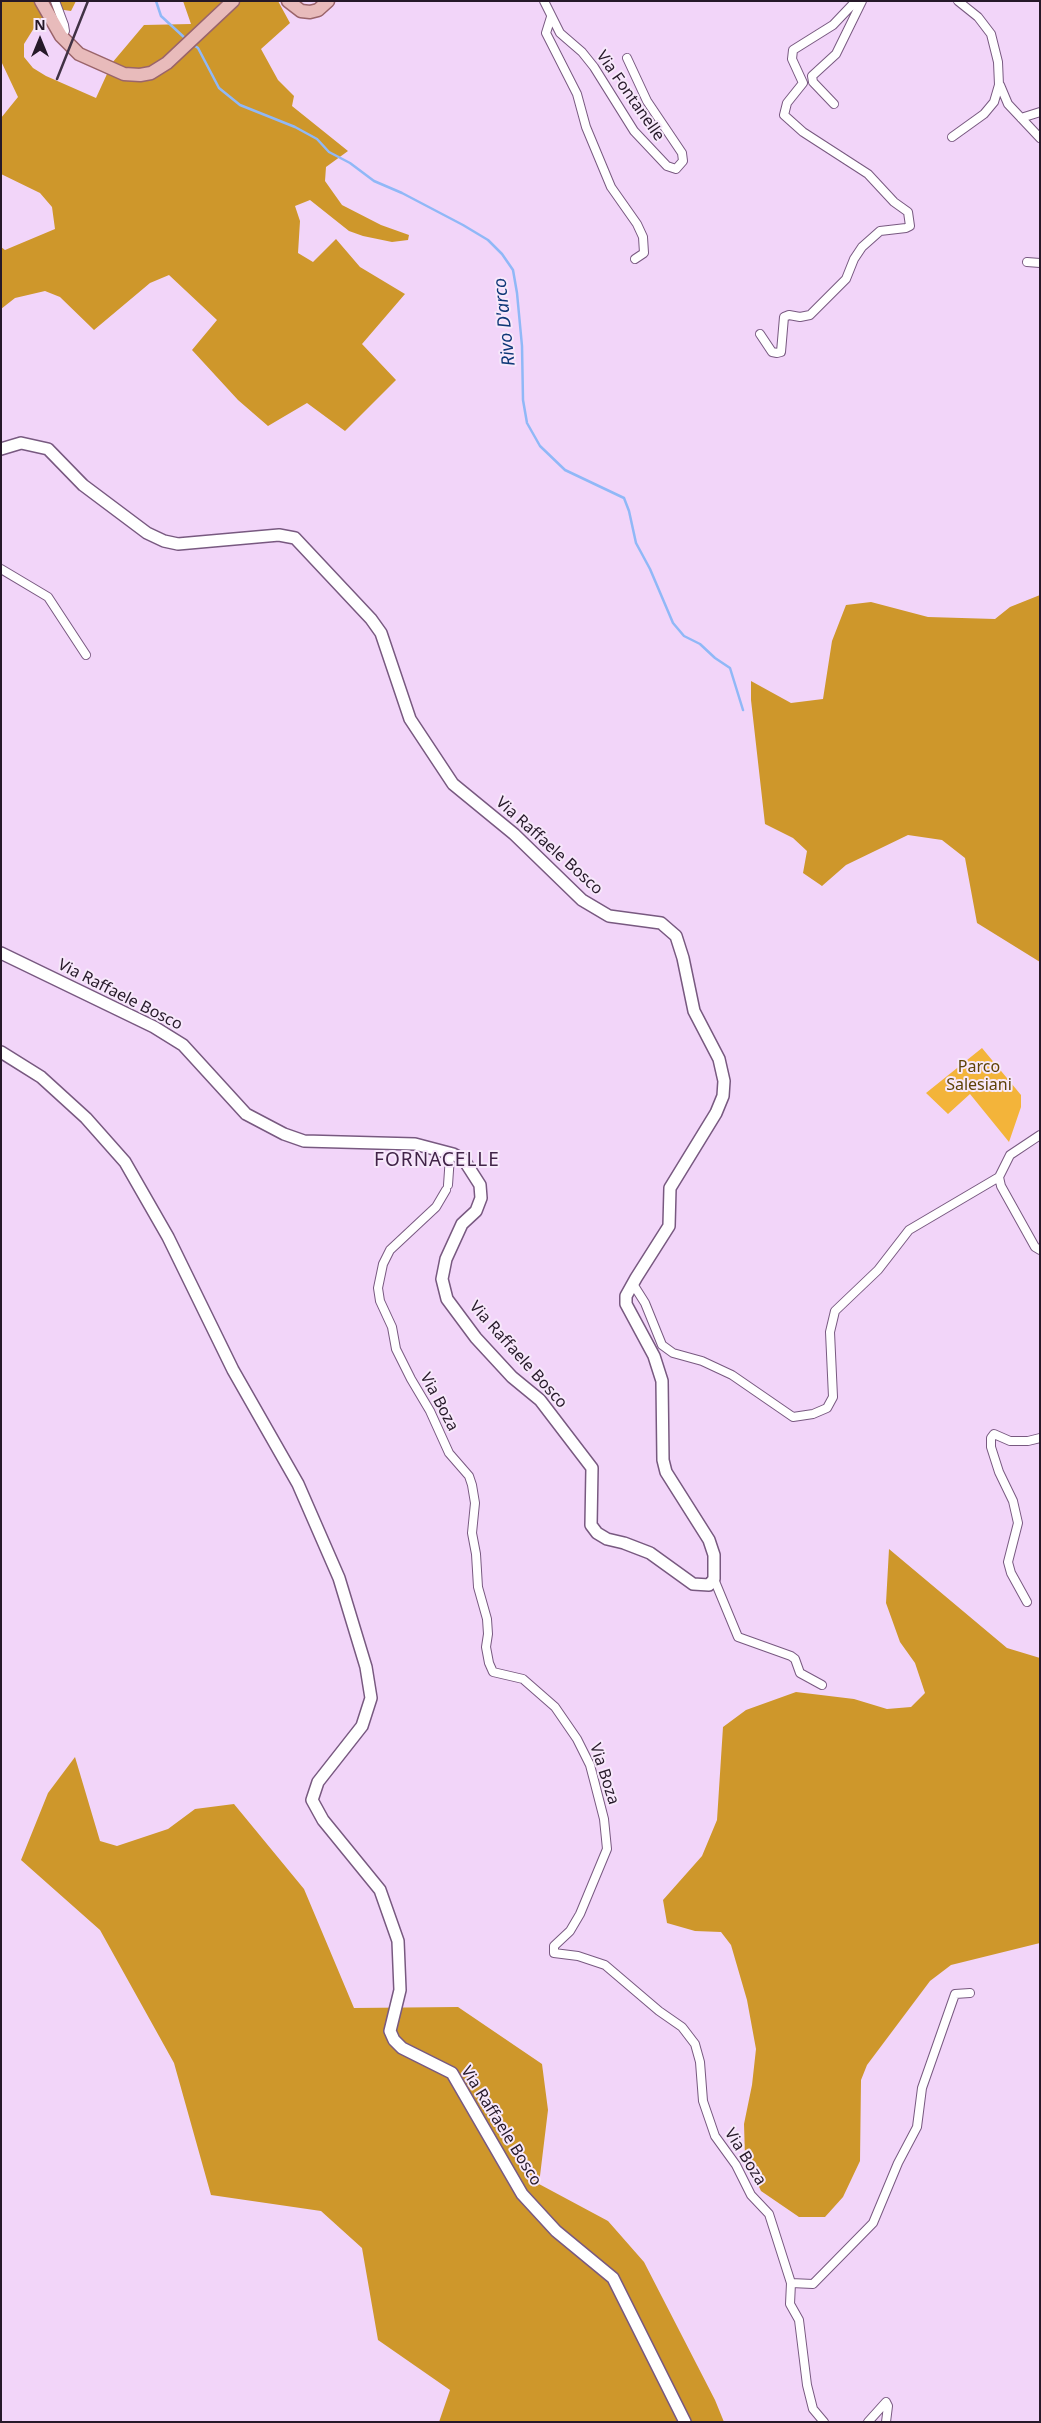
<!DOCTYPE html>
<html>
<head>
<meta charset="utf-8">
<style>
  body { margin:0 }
  #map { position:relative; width:1041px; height:2423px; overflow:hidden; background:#f2d5f9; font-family:"Noto Sans",sans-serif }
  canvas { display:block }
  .frame { position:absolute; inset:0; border:2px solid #261929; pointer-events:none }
  .north { position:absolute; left:15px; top:15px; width:50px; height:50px; -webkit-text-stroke:4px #f7e8fb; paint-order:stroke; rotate:0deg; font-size:14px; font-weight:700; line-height:20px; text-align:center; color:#261929 }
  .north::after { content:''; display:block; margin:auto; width:18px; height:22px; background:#261929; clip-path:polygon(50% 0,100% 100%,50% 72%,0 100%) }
</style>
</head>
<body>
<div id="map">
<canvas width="1041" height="2423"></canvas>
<div class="frame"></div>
<div class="north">N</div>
</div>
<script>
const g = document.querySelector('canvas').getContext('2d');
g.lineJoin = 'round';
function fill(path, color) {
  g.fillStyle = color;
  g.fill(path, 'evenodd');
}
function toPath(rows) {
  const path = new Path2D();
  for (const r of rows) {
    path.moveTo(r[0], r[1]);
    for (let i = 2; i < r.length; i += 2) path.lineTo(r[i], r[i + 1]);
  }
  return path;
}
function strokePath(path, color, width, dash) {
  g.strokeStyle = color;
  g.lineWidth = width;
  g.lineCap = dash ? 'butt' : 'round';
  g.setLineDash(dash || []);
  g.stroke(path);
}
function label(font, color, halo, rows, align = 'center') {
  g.font = font + ' "Noto Sans",sans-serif';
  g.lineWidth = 4;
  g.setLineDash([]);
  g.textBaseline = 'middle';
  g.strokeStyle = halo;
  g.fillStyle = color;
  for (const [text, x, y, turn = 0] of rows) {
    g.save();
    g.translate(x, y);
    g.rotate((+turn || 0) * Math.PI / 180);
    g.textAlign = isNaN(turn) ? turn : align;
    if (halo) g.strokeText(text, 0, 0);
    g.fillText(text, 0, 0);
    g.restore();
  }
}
fill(toPath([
  [982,1048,1021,1095,1021,1107,1009,1142,970,1094,948,1114,926,1093]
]), '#f3b43a');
fill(toPath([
  [1,1,76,1,71,11,64,10,34,28,24,44,24,57,33,68,46,76,96,98,112,63,144,25,191,24,183,1,278,1,290,23,261,49,278,80,294,96,292,106,348,151,326,167,325,181,342,205,381,225,409,235,408,240,392,242,363,236,349,231,310,200,295,206,300,221,298,253,313,262,336,239,360,267,405,294,362,344,396,380,345,431,307,403,268,426,238,400,192,350,217,320,169,275,150,283,94,330,60,297,45,291,15,298,1,309,1,247,5,250,55,229,52,207,40,193,1,174,1,118,18,97,1,61],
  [1040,595,1040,962,977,923,965,858,942,840,908,835,846,865,822,886,803,873,807,851,793,838,765,824,751,700,751,681,791,703,823,699,832,641,846,605,871,602,928,617,995,619,1010,607],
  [889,1549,1007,1648,1040,1658,1040,1943,951,1965,930,1981,867,2065,861,2080,860,2161,843,2197,825,2217,799,2217,761,2191,745,2157,744,2124,752,2085,756,2049,747,2000,731,1945,721,1932,695,1931,667,1923,663,1900,702,1856,717,1820,723,1727,746,1710,796,1692,854,1699,887,1709,911,1707,925,1693,915,1663,900,1642,886,1603],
  [75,1757,100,1841,117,1846,168,1829,195,1809,234,1804,304,1889,354,2008,458,2007,542,2064,548,2110,539,2184,608,2221,644,2262,715,2400,724,2422,439,2422,450,2390,378,2340,362,2248,321,2211,211,2195,174,2063,100,1930,21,1860,48,1793]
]), '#ce972b');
strokePath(toPath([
  [156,1,161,16,186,39],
  [192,44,198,48,219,88,240,105,295,127,317,139,329,152,350,163,374,181,402,193,463,225,488,240,502,254,513,270,517,293,522,346,523,400,527,423,540,446,565,470,624,498,629,511,636,543,650,569,673,623,684,636,700,644,715,658,730,668,743,710]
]), '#90b8f7', 2.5);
const street = toPath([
  [55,1,64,25,65,31,61,36],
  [544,1,560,33,582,52,594,67,634,131,667,166,676,169,683,161,682,153,647,101,627,58],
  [551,17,546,33,577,94,586,127,611,187,637,224,643,237,644,253,635,259],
  [1000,85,1008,104,1040,138],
  [834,104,813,82,812,76,836,54,862,1],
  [1021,118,1040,112],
  [952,137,984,114,994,102,999,85,998,62,991,34,978,17,958,1],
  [1027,262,1040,263],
  [760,334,772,352,777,353,781,352,784,317,789,315,800,317,810,315,846,279,854,259,862,247,880,231,906,228,910,226,908,212,894,202,868,174,803,132,784,115,787,103,803,83,792,59,793,50,833,25,853,4,860,3],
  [1,569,48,597,86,655],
  [999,1177,1001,1186,1035,1247,1040,1250],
  [448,1185,450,1156,453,1154],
  [446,1190,436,1207,390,1250,383,1264,378,1288,380,1301,392,1327,396,1349,411,1379,430,1411,449,1453,469,1476,472,1485,475,1503,472,1533,476,1554,478,1587,487,1619,488,1634,486,1647,489,1663,493,1672,523,1679,555,1707,577,1739,590,1765,595,1784,604,1819,607,1849,580,1914,570,1931,554,1946,554,1953,578,1956,605,1965,659,2011,682,2027,695,2044,700,2062,703,2101,715,2136,736,2165,751,2195,769,2214,791,2283,790,2304,799,2320,807,2385,813,2409,824,2422],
  [633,1284,645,1303,662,1345,673,1353,702,1361,732,1375,793,1417,813,1414,827,1408,833,1397,830,1332,835,1311,878,1270,909,1230,999,1177,1010,1155,1040,1135],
  [714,1579,738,1637,791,1656,795,1659,800,1673,822,1685],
  [1027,1602,1011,1573,1008,1562,1018,1523,1013,1501,999,1472,991,1447,991,1438,994,1434,1010,1441,1028,1441,1040,1438],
  [791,2283,813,2284,873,2223,898,2163,917,2127,922,2088,955,1994,970,1993],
  [868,2422,886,2402,888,2406,886,2422]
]);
const secondary = toPath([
  [1,449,21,443,48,449,83,485,147,533,164,541,178,544,279,535,295,538,371,619,381,633,410,719,453,784,514,834,582,900,609,916,661,923,676,936,683,958,694,1011,719,1059,724,1081,723,1096,716,1113,670,1188,669,1226,636,1278,626,1296,626,1304,654,1356,662,1381,663,1460,666,1472,709,1540,714,1555,714,1579,709,1585,693,1584,650,1553,624,1543,607,1539,597,1533,591,1525,592,1468,540,1400,512,1377,476,1338,447,1299,442,1279,446,1259,462,1224,476,1211,481,1198,480,1185,464,1160,453,1154,415,1144,304,1141,284,1134,246,1114,183,1045,154,1027,1,953],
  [1,1052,41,1077,86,1118,125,1162,168,1237,233,1370,298,1484,339,1578,366,1667,371,1698,362,1726,318,1782,312,1800,323,1820,380,1890,398,1941,400,1990,390,2031,394,2040,402,2048,452,2073,522,2194,556,2231,613,2278,685,2422]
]);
const primary = toPath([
  [41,1,61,36,79,54,124,74,140,75,151,73,167,63,233,1],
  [288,1,301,11,310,12,318,10,328,1]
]);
strokePath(street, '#785980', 10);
strokePath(secondary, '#785980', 14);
strokePath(primary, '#9a646a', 15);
strokePath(street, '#fff', 8);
strokePath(secondary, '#fff', 11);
strokePath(primary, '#e8bbbb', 12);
strokePath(toPath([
  [57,79,88,1]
]), '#413245', 2.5);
label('16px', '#261929', '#f7e8fb', [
  ["Via Fontanelle",630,96,55],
  ["Via Raffaele Bosco",549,846,42],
  ["Via Raffaele Bosco",120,995,27],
  ["Via Raffaele Bosco",518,1355,48],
  ["Via Boza",439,1402,62],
  ["Via Boza",604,1774,72],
  ["Via Raffaele Bosco",501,2126,58],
  ["Via Boza",745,2157,58]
]);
label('16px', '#5e4207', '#f7e8fb', [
  ["Parco",979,1067],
  ["Salesiani",979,1085]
]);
label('italic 18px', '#0f3878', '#f7e8fb', [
  ["Rivo D'arco",505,322,-96]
]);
g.letterSpacing = '1px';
label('19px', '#412448', '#f7e8fb', [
  ["FORNACELLE",437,1161]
]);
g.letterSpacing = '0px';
</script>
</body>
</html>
